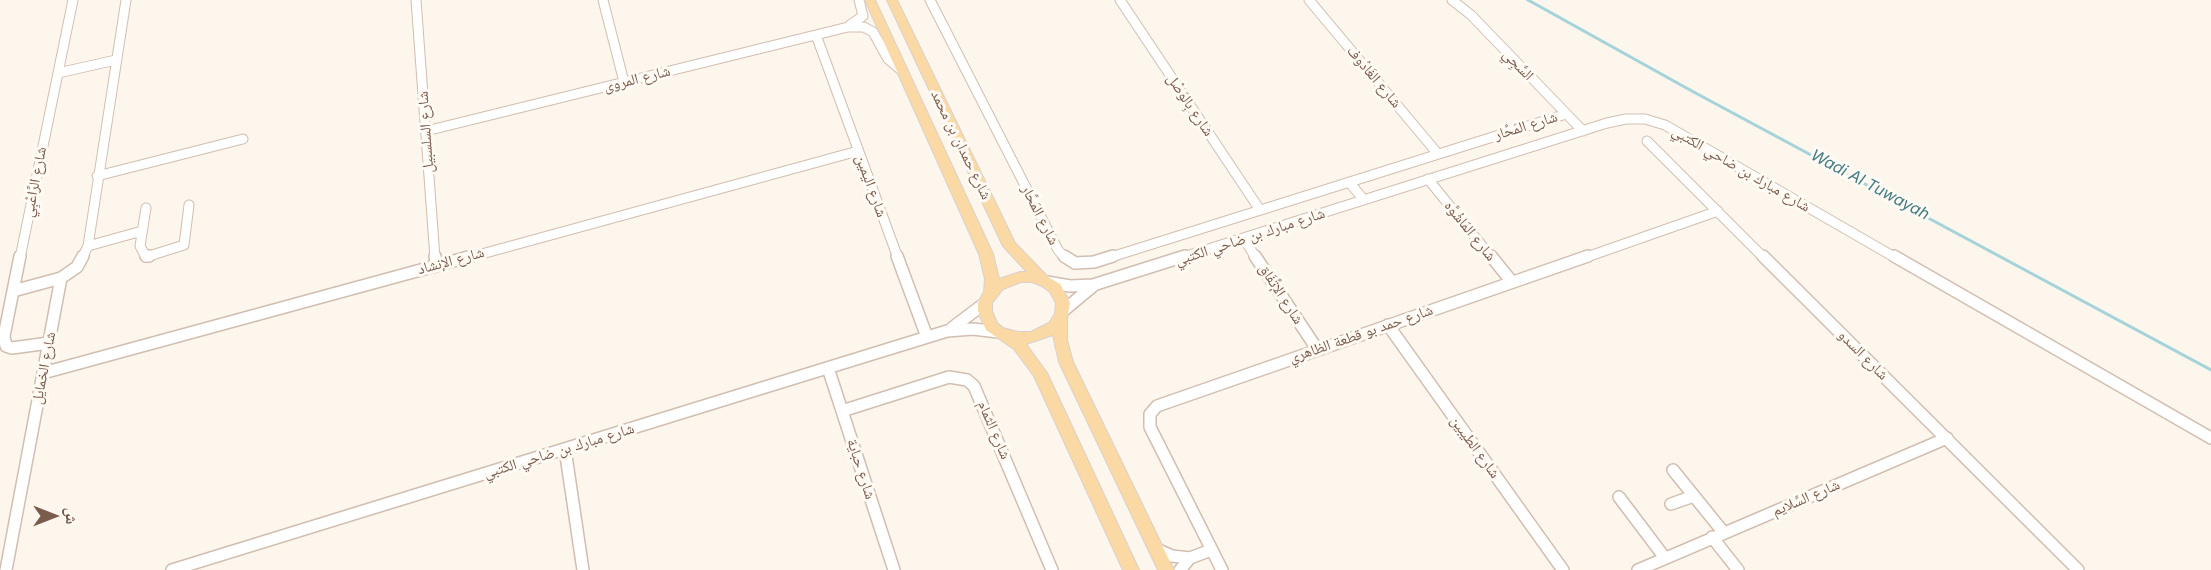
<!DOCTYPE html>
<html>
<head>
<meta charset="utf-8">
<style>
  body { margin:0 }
  #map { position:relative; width:2211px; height:570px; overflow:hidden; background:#fdf6ec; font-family:Inter,"Noto Naskh Arabic",sans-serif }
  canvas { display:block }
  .north { position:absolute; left:24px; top:486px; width:60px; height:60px; -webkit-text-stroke:4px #fffaf3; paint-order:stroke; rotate:90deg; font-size:16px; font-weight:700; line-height:24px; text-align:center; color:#7a5c4d }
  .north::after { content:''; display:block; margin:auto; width:21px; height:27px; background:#7a5c4d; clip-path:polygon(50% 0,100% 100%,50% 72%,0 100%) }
</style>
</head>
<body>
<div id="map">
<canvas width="2211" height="570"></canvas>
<div class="north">ش</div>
</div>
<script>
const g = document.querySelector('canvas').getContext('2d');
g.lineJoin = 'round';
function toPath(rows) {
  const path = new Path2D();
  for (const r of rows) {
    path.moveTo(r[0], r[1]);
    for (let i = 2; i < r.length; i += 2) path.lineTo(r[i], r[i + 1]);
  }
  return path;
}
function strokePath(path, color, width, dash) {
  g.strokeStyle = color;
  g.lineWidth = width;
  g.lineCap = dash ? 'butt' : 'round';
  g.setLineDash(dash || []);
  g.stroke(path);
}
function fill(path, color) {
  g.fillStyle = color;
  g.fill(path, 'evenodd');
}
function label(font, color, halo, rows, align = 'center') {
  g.font = font + ' Inter,"Noto Naskh Arabic",sans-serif';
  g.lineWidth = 6;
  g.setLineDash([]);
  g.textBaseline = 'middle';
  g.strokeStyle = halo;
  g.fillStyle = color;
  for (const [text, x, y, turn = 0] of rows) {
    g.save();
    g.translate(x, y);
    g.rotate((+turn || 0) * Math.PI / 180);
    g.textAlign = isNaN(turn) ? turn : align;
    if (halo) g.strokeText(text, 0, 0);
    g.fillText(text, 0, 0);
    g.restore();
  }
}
strokePath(toPath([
  [1528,0,1690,90,2211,370]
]), '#a5d3da', 3);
const minorFar1 = toPath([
  [416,0,435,258],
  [603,0,624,82],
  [930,0,1058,250,1065,258],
  [1120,0,1260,210],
  [1309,0,1438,154],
  [1452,0,1471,15,1583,131],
  [850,25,863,16,859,0],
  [816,35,898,258],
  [58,73,116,60],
  [426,131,848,27,864,27,873,32,888,59,901,70],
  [1647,141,1764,258],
  [97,176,243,139],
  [1428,179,1492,258],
  [1349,182,1364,200],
  [146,208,140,246,146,257,184,245,189,205],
  [1244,239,1256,258],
  [88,246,142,231],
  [20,258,73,0],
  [82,258,88,246,126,0],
  [467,258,858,151],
  [1108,258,1566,114],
  [1180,258,1607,123,1626,119,1645,119,1665,125,1896,258],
  [1584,258,1718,211]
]);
const minor = toPath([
  [20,256,4,336,6,346,12,348,49,343],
  [146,256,149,256],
  [435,256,436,265],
  [897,256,927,337],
  [1064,256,1075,263,1094,262,1113,256],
  [1255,256,1317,349],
  [1491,256,1512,282],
  [1763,256,2078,570],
  [1894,256,2211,438],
  [1047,282,1070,286,1093,285,1185,256],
  [13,291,61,278,77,267,83,256],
  [1063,311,1093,286],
  [1388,325,1563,570],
  [952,328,985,303],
  [828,368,894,570],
  [43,373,472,256],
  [842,411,949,377,967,380,974,386,1052,570],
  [565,449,583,570],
  [1673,470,1724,533],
  [1619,497,1665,558],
  [1671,504,1694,496],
  [1712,537,1738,570],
  [1156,549,1172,556,1190,558,1211,550],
  [6,570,61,278],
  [172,570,947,331,973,329,998,332],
  [1180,570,1190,558],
  [1222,570,1150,427,1150,414,1157,406,1588,256],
  [1638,570,1947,438]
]);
const major = toPath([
  [865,0,875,0,993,254,999,279,1020,272,1027,272,1003,246,887,0,897,0,1015,243,1048,277,1060,284,1070,303,1067,319,1067,340,1073,362,1174,570,1158,570,1059,362,1053,335,1026,344,1047,373,1139,570,1123,570,1034,376,1014,349,986,330,978,311,978,303,984,292,985,279,979,254,865,0],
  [1021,282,1032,282,1042,286,1050,292,1056,303,1055,314,1049,323,1031,332,1018,332,1003,328,997,323,992,311,992,303,1003,289,1021,282]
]);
strokePath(minorFar1, '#d1beb0', 11);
strokePath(minor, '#d1beb0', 14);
strokePath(major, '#dad1cd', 2);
strokePath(minorFar1, '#fff', 9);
strokePath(minor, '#fff', 11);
fill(major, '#fbd9a5');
label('15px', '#7a5c4d', '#fffaf3', [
  ["السَّجِي",1518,65,46],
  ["شارع الغَادُوف",1374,77,50],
  ["شارع المروى",637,79,-14],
  ["شارع بِالوَصْل",1190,105,56],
  ["شارع المَحَّار",1526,126,-17],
  ["شارع السلسبيل",426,132,-94],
  ["شارع حمدان بن محمد",961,145,64],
  ["شارع مبارك بن ضاحي الكتبي",1741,169,30],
  ["شارع الرَّاعْبِي",35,182,-79],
  ["شارع اليمين",871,186,70],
  ["شارع المَحَّار",1040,215,63],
  ["شارع المَاشُوَّه",1470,231,51],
  ["شارع مبارك بن ضاحي الكتبي",1250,237,-18],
  ["شارع الإنشاد",451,261,-15],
  ["شارع الإتِّفَاق",1281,294,57],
  ["شارع حمد بو قطعة الظاهري",1361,334,-19],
  ["شارع السدو",1863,355,45],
  ["شارع الخمايل",44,368,-79],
  ["شارع الثمام",994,430,67],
  ["شارع الطيبين",1475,447,54],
  ["شارع مبارك بن ضاحي الكتبي",559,451,-17],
  ["شارع حباية",861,469,72],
  ["شارع السَّلايم",1806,498,-23]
]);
label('italic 16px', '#437c86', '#fffaf3', [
  ["Wadi Al Tuwayah",1870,185,28]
]);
</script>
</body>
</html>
